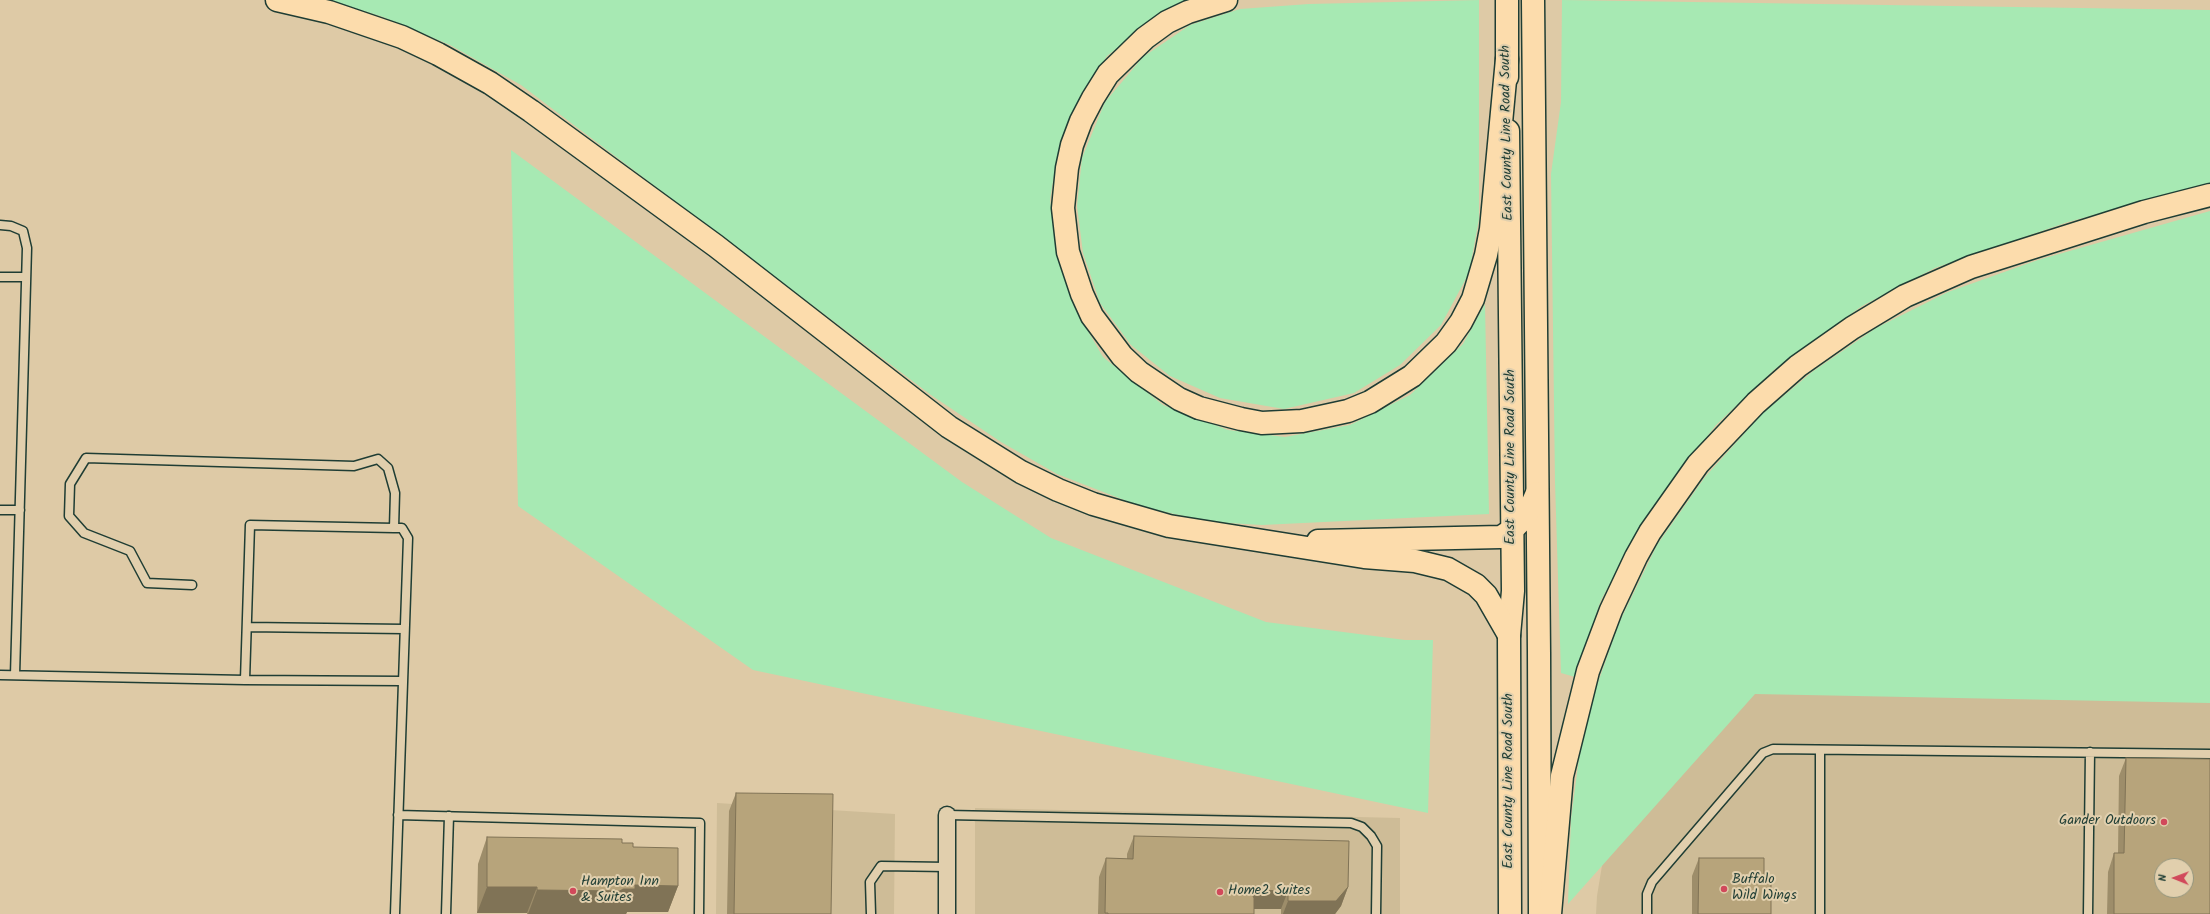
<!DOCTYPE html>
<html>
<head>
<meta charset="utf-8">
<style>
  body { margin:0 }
  #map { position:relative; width:2210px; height:914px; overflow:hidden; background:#decaa6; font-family:Kalam,sans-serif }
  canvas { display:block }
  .north { position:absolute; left:2154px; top:858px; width:40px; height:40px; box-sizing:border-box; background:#e1cfad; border:1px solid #93957d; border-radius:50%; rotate:271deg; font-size:11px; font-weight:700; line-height:16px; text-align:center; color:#1f3d34 }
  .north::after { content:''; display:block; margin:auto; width:14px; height:18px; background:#d1495b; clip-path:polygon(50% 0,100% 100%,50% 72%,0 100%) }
</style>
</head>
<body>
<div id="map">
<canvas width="2210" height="914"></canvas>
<div class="north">N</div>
</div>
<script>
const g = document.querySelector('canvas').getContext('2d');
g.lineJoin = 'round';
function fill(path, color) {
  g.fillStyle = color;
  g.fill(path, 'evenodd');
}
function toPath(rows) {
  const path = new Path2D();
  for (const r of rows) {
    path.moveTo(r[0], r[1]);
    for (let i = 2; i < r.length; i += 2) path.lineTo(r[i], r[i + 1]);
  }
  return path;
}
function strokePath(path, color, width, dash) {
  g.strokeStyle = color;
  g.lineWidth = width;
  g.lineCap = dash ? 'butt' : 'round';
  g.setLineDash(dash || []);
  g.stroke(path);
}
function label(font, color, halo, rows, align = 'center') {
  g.font = font + ' Kalam,sans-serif';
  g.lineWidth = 4;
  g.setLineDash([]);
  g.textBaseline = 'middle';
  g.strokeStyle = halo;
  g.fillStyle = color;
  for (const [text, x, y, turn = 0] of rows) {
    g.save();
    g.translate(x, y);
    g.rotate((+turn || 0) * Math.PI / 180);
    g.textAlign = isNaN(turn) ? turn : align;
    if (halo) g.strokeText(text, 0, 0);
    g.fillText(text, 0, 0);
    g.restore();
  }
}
fill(toPath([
  [2210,252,2210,914,1596,914,1597,896,1621,750],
  [2162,866,2186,866,2186,890,2162,890],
  [717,803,895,814,894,914,716,914],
  [975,808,1400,818,1400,914,975,914]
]), '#cebc97');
fill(toPath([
  [328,0,1191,0,1159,15,1107,56,1073,111,1056,163,1050,200,1058,259,1074,307,1103,357,1163,405,1228,430,1285,437,1350,425,1410,395,1463,344,1485,304,1489,514,1262,525,1211,522,1142,507,1057,474,1001,442,931,395,521,85,450,45,383,17],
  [1479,0,1479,219,1469,273,1441,325,1400,365,1354,393,1284,409,1220,398,1170,376,1131,345,1100,303,1083,253,1077,206,1082,158,1105,102,1143,57,1190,25,1240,9,1309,4],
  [1562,0,2210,10,2210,184,2068,222,1935,268,1862,306,1775,369,1716,425,1651,509,1601,600,1575,677,1561,673,1555,482,1551,174,1561,102],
  [511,150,962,482,1051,538,1266,622,1405,640,1433,640,1428,813,753,670,518,506],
  [2210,211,2210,703,1755,694,1568,904,1571,819,1579,758,1595,691,1619,623,1657,545,1705,477,1762,414,1812,372,1876,328,1948,292,2038,260]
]), '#a7e9b3');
const service = toPath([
  [0,225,11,226,23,231,27,248,15,675],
  [0,277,26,277],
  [0,510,20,510],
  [192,585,147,583,130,551,84,533,69,516,70,484,86,458,354,466,378,459,388,468,395,493,394,528],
  [247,627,404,629],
  [0,675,245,680],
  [398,815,700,823,699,914],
  [947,815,1351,823,1362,827,1371,836,1377,846,1376,914],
  [395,914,408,538,402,528,394,528,250,525,245,680,402,681],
  [446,914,449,816],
  [871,914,870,882,881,866,947,867],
  [1647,914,1647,894,1652,882,1763,753,1773,749,2210,754],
  [1820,914,1820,750],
  [2088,914,2090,752]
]);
const minor = toPath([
  [947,914,947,815]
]);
const primary = toPath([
  [1507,0,1507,77],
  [1533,0,1539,652,1540,914],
  [1508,131,1513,591,1509,635,1510,914]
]);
const motorway = toPath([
  [277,0,329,12,402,37,438,54,490,83,531,111,716,246,949,427,1021,472,1058,490,1093,504,1169,526,1364,557,1415,561,1448,569,1476,585,1486,595,1509,635],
  [1226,0,1188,12,1167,22,1145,38,1108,74,1093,98,1081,121,1072,145,1067,168,1063,208,1068,252,1082,294,1092,316,1122,356,1139,372,1179,399,1199,408,1241,419,1262,423,1302,421,1348,411,1370,402,1412,376,1446,343,1461,322,1473,299,1486,255,1491,229,1507,59],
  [1318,541,1501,537,1512,530,1520,522,1530,509,1537,493],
  [1550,914,1562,776,1588,671,1611,610,1636,557,1650,532,1698,464,1756,403,1798,366,1852,328,1905,296,1971,267,2144,212,2210,195]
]);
strokePath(service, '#1f3d34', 11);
strokePath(minor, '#1f3d34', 19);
strokePath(primary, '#1f3d34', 25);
strokePath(motorway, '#1f3d34', 25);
strokePath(service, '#e1cfad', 8);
strokePath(minor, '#e1cfad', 16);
strokePath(primary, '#fcdcac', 22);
strokePath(motorway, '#fcdcac', 22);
fill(toPath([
  [2126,758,2210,914,2107,914,2108,872,2114,853,2118,853,2119,776],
  [736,793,831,914,727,914,729,811],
  [1134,836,1348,887,1341,906,1335,914,1281,914,1281,909,1254,909,1254,914,1098,914,1099,877,1106,858,1127,859,1127,854],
  [487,837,622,843,633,847,678,886,668,912,627,912,626,914,527,914,527,913,477,913,478,864],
  [1699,858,1764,882,1771,914,1692,914,1692,876]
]), '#9d8d6a');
fill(toPath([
  [635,885,678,886,668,912,627,912,626,914,528,914,537,890,623,889],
  [487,887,537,887,527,913,477,913],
  [1348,887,1341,906,1335,914,1283,914,1288,901],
  [1250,890,1288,891,1281,909,1244,909]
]), '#807356');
const building = toPath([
  [2126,758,2210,759,2210,914,2114,914,2114,853,2124,853,2126,758],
  [2162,866,2186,866,2186,890,2162,890,2162,866],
  [736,793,833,794,831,914,734,914,736,793],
  [1134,836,1349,841,1348,887,1336,901,1288,901,1288,891,1250,890,1254,898,1254,914,1108,914,1108,913,1105,913,1106,858,1133,859,1134,836],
  [487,837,622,839,622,843,633,843,633,847,678,848,678,886,635,885,635,889,623,889,620,891,537,890,537,887,487,887,487,837],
  [1699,858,1764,858,1764,882,1771,882,1771,914,1698,914,1699,858]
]);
fill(building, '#b7a47b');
strokePath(building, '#807356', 1);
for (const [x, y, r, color] of [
  [2164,822,4,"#d1495b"],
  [1724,889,4,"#d1495b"],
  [573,891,4,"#d1495b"],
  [1220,892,4,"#d1495b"]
]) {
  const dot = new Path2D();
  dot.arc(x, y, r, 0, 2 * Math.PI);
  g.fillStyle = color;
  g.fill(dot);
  strokePath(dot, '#e1cfad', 1.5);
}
label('14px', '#1f3d34', '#e1cfad', [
  ["East County Line Road South",1508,133,-91],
  ["East County Line Road South",1512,457,-90],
  ["East County Line Road South",1510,781,-90]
]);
label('14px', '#1f3d34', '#e1cfad', [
  ["Gander Outdoors",2156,822,"right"],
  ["Buffalo",1732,881],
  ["Wild Wings",1732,897],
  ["Hampton Inn",581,883],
  ["& Suites",581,899],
  ["Home2 Suites",1228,892]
], 'left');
</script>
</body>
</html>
